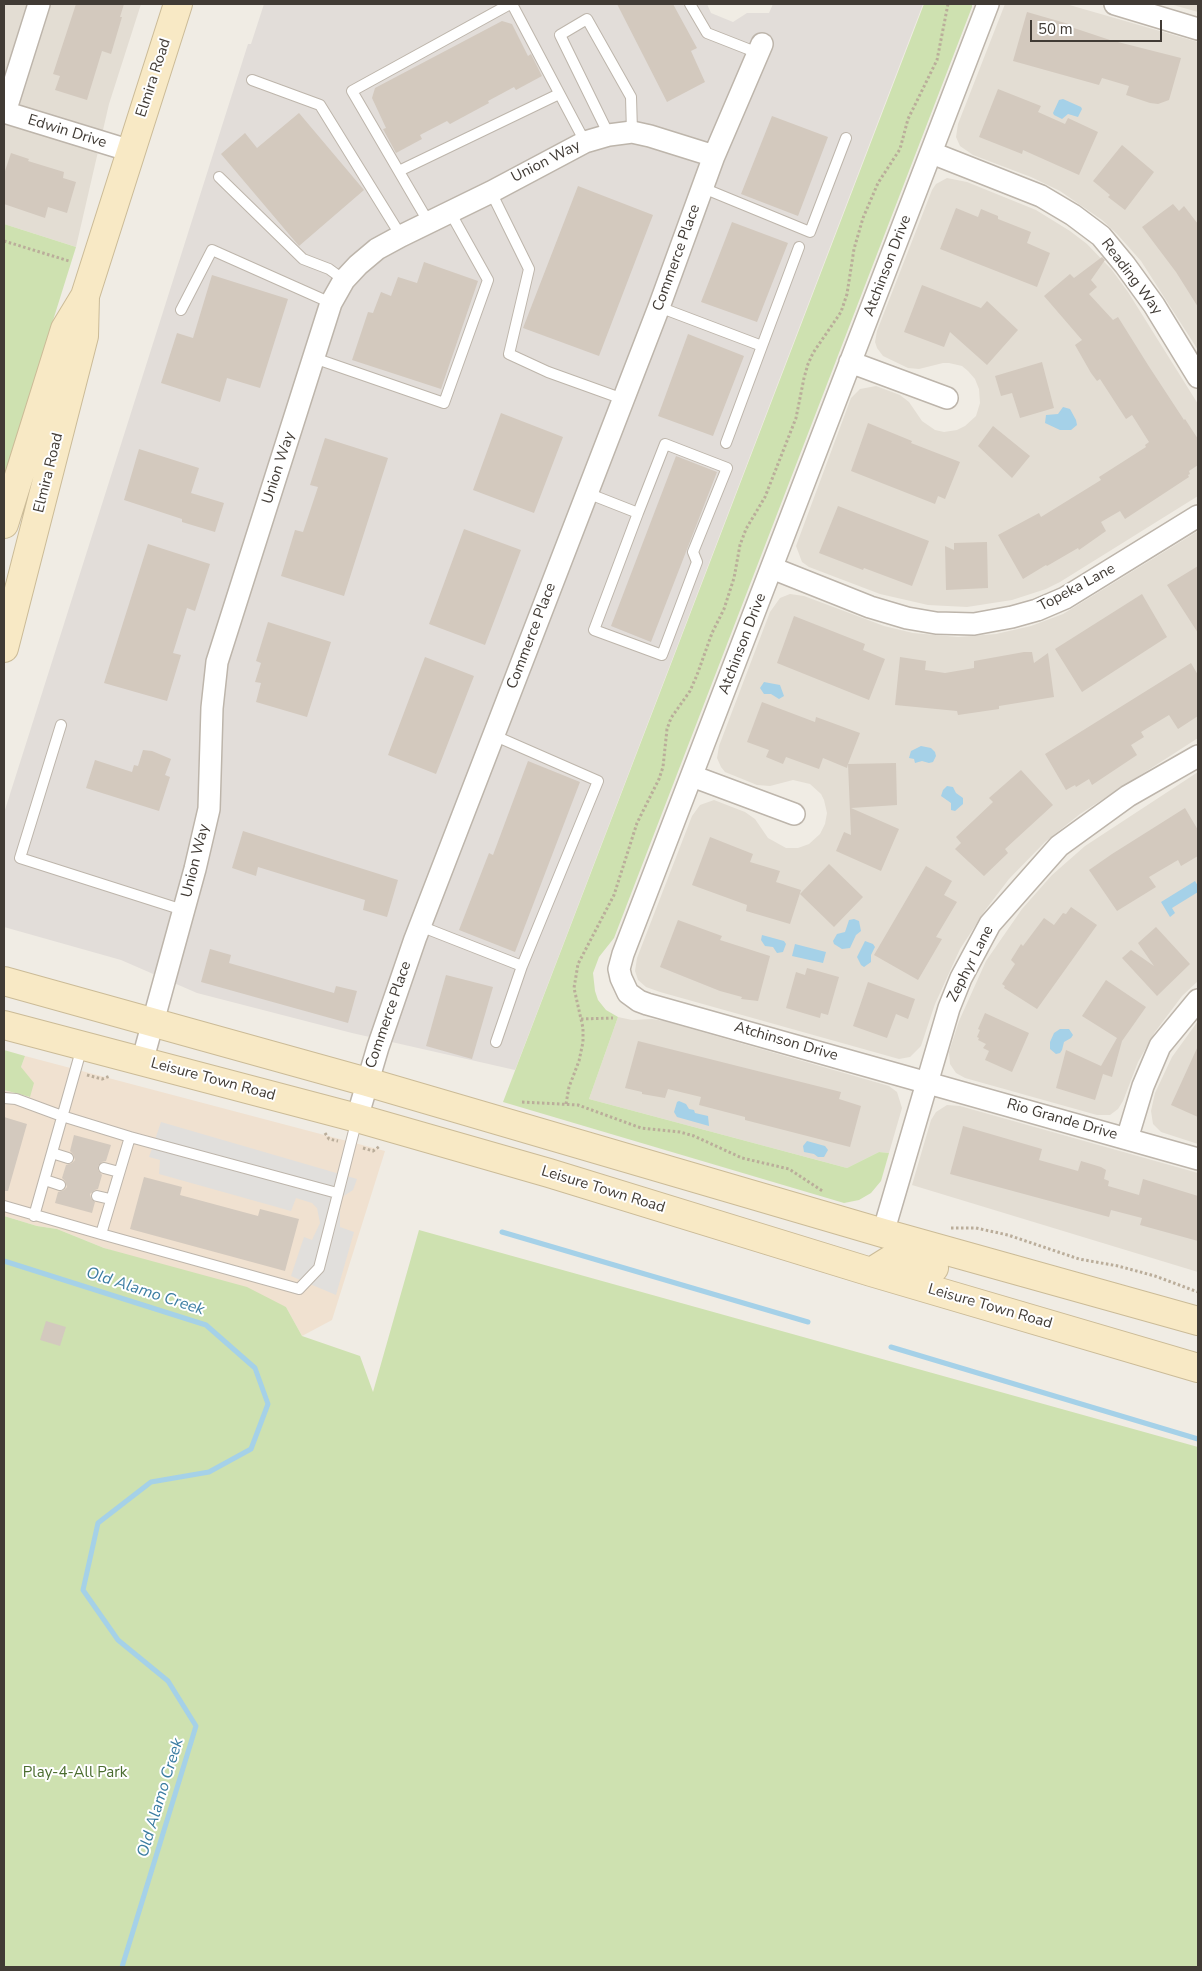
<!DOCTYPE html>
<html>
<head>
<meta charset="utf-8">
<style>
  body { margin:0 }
  #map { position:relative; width:1202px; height:1971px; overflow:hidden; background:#f0ece4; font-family:"Nunito Sans",sans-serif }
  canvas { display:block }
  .frame { position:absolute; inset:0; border:5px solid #413b35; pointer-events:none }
  .scale { position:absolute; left:1030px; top:20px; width:132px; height:22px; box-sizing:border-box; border:2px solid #413b35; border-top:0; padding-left:6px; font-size:15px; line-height:18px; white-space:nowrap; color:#413b35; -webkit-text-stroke:4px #fff; paint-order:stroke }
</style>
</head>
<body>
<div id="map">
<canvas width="1202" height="1971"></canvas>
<div class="frame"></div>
<div class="scale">50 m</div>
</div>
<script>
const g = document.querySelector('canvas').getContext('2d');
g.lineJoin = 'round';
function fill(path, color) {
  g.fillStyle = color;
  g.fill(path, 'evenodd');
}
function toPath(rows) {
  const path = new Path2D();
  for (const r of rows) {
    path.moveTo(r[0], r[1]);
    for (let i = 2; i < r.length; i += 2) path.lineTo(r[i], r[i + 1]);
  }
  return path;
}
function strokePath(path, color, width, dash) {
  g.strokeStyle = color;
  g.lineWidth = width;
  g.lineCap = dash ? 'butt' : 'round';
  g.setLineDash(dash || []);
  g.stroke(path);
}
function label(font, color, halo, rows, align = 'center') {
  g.font = font + ' "Nunito Sans",sans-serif';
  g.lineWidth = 4;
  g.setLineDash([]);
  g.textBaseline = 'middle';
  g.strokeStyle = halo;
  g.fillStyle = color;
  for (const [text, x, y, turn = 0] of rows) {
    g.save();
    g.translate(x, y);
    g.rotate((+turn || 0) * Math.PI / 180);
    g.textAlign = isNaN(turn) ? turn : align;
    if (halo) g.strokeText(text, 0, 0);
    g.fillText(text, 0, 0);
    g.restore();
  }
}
fill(toPath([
  [4,4,141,4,109,104,76,247,4,224],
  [1005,4,1066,4,1198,42,1198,350,1141,261,1117,234,1102,220,1060,191,1031,177,973,155,960,146,956,137,958,124],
  [1170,4,1198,4,1198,12],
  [947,178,967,182,1036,210,1070,231,1087,244,1112,270,1128,292,1198,404,1198,496,1060,582,1046,589,1012,600,967,607,928,605,880,594,809,567,802,562,796,546,851,398,860,389,876,386,900,395,909,402,922,421,935,430,944,432,957,430,965,426,976,416,980,403,979,389,975,379,968,371,962,366,949,363,943,363,919,369,908,368,883,356,877,348,875,342,877,331,932,190,936,184],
  [1198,531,1198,738,1080,814,1045,842,1009,879,986,909,960,949,935,1004,921,1046,910,1057,899,1059,660,992,646,987,638,980,635,971,637,958,692,816,700,805,714,800,745,812,755,819,768,838,786,848,798,848,809,844,820,834,825,824,827,813,824,800,821,794,810,784,793,780,770,786,757,785,725,772,721,767,717,758,719,746,770,612,780,598,790,594,804,596,884,626,913,633,958,637,996,634,1031,626,1063,614],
  [1198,772,1198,981,1182,996,1155,1032,1138,1062,1123,1101,1118,1109,1110,1115,1097,1115,965,1078,956,1073,950,1064,949,1052,959,1021,986,961,1022,909,1052,875,1085,846],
  [618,1017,632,1020,652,1019,664,1021,889,1086,897,1092,902,1108,889,1153,879,1152,847,1168,589,1099],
  [1198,1021,1198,1144,1161,1132,1153,1124,1151,1111,1155,1093,1172,1057],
  [947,1105,960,1106,1198,1173,1198,1272,912,1185,931,1120,936,1112]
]), '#e3ddd3');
fill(toPath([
  [25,1056,385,1151,332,1320,302,1336,286,1307,104,1248,57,1229,37,1226,4,1216,4,1090,29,1097,21,1067]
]), '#f0e1d0');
fill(toPath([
  [264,4,707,4,711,13,733,22,747,13,769,13,773,4,923,4,515,1070,352,1033,197,993,121,960,4,927,4,813,248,44,251,44]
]), '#e2ddd9');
fill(toPath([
  [924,4,972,4,972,7,614,938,599,957,593,973,595,991,598,1000,606,1010,618,1017,589,1099,847,1168,879,1152,889,1153,881,1181,871,1193,859,1200,844,1203,503,1102],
  [4,224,76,247,4,477],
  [4,1050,25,1056,21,1067,34,1083,30,1097,4,1090],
  [4,1216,37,1226,57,1229,104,1248,247,1287,286,1307,302,1336,360,1356,373,1392,419,1230,1198,1447,1198,1967,4,1967]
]), '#cee1b0');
fill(toPath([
  [161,1122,357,1179,353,1190,342,1197,340,1202,340,1227,354,1232,336,1295,291,1276,304,1237,312,1240,320,1223,317,1208,312,1203,296,1198,291,1211,159,1174,160,1160,149,1157]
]), '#e1dfdc');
fill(toPath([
  [1063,99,1081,107,1082,109,1078,117,1068,114,1062,119,1054,115,1053,113,1059,100],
  [1063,407,1070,409,1076,420,1077,425,1071,430,1060,430,1045,423,1046,415,1058,414],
  [764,682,780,685,784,696,779,699,771,694,764,694,760,688],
  [921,746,931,748,935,752,936,756,933,762,929,763,922,761,915,763,914,759,909,758,911,751],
  [947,786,953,787,956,793,963,798,963,804,955,811,951,810,951,803,941,796,943,790],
  [1195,881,1198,886,1198,892,1172,908,1175,913,1170,917,1161,902],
  [854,919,859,921,861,931,856,935,850,948,842,949,834,944,833,941,837,934,845,932,849,920],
  [762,935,784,941,786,944,783,952,777,953,773,947,765,946,761,940],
  [865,941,873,944,875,947,871,955,871,962,864,967,861,965,857,957],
  [795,944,826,952,823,963,792,956],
  [1060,1029,1069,1029,1073,1035,1071,1038,1064,1042,1062,1050,1060,1053,1056,1054,1050,1049,1050,1042,1054,1033],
  [679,1101,686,1104,689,1109,694,1110,695,1113,708,1116,709,1126,677,1117,674,1112,677,1102],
  [807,1141,825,1146,828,1150,824,1157,818,1157,814,1154,804,1152,803,1146]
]), '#a5d1e8');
strokePath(toPath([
  [502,1232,808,1322],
  [4,1261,206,1325,255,1368,268,1404,251,1449,209,1472,151,1482,98,1523,83,1590,118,1640,168,1681,196,1726,122,1967],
  [891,1347,1198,1439]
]), '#a5d1e8', 5);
fill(toPath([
  [76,4,124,4,120,17,122,17,111,54,102,51,87,100,55,90,60,76,53,74],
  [617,4,673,4,697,48,691,51,705,82,667,102],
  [1027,12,1072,25,1071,27,1110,40,1181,58,1169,100,1158,104,1150,103,1126,95,1129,86,1102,78,1099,85,1013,61],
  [502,21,512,24,528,56,531,54,542,76,516,90,514,87,488,101,489,103,450,124,447,121,420,135,422,139,396,153,383,129,386,128,372,98,375,88],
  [998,89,1041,106,1038,112,1065,124,1068,118,1098,132,1079,175,1023,150,1022,154,979,137],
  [299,113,364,190,299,246,221,154,245,133,257,148],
  [772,116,828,137,798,216,741,194],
  [1122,145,1154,172,1125,210,1108,197,1110,195,1093,181],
  [11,153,29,159,28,161,64,172,63,178,76,182,67,213,48,207,45,218,4,204,4,174],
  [578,186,653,215,599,356,523,328],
  [1173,204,1179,211,1184,206,1198,224,1198,307,1176,272,1142,227],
  [956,208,978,217,981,209,998,216,998,219,1031,232,1027,243,1050,253,1037,287,940,249],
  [732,222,788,243,757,322,701,302],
  [1102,257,1105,260,1091,280,1097,287,1089,294,1113,320,1118,317,1148,365,1184,420,1185,419,1198,439,1198,465,1189,471,1190,474,1188,475,1189,477,1125,519,1120,511,1101,522,1106,531,1079,550,1078,548,1047,566,1046,565,1023,579,998,535,1039,513,1041,517,1101,480,1099,477,1146,447,1145,445,1149,442,1132,415,1126,419,1100,379,1097,381,1091,373,1075,345,1082,340,1044,296,1070,274,1074,278],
  [424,262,478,281,441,389,352,360,368,312,373,313,381,292,391,296,398,277,417,283],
  [212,275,288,299,260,388,227,378,220,402,161,383,177,333,193,338],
  [922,285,981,308,987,301,1018,330,987,365,950,332,944,347,904,332],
  [688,334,744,356,713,436,658,416],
  [1042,362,1054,408,1020,418,1012,393,1001,396,995,376],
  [501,413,563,437,534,513,473,490],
  [868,423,912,441,911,443,960,462,945,499,938,496,935,504,851,471],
  [993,426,1030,456,1012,478,978,446],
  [325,438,388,458,344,596,281,576,295,530,303,532,318,487,310,485],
  [139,449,199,468,191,493,224,503,215,532,182,522,182,519,124,500],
  [676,456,717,472,651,642,611,626],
  [838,506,929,541,912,586,864,568,863,570,819,553],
  [464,529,521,550,485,645,429,624],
  [987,542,988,588,946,590,945,546,954,550,954,543],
  [148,544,210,564,195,611,187,608,173,653,181,655,167,701,104,683],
  [1198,566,1198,633,1167,585],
  [1142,594,1167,637,1082,692,1055,649],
  [794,616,865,644,863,650,885,659,869,700,777,663],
  [268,622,331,642,307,717,256,702,261,683,255,682,261,663,256,661],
  [1024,652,1032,652,1034,663,1048,653,1054,697,999,706,999,709,958,715,957,711,895,705,900,657,926,661,925,670,945,673,974,668,974,661],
  [425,657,474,676,436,774,388,755],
  [1191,663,1198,675,1198,716,1178,729,1169,715,1141,732,1144,737,1131,745,1137,755,1092,785,1089,779,1076,787,1075,785,1066,790,1045,754],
  [762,702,815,722,816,717,860,733,848,764,896,763,897,805,851,808,899,829,881,871,836,851,844,832,851,835,848,764,847,768,823,758,819,769,786,757,783,764,766,757,769,750,747,742],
  [143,750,152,751,171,759,165,775,170,777,159,811,86,788,95,760,132,772,134,765,138,766],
  [528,761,580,782,515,952,459,930,489,853,493,855],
  [1021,770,1053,805,1005,849,1008,853,984,876,955,849,961,843,956,837,993,802,989,798],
  [1185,808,1198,830,1198,856,1181,866,1178,860,1149,877,1156,887,1117,911,1089,870,1112,854],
  [243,831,398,880,387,917,363,910,365,900,258,867,256,876,232,868],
  [710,837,753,854,750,862,780,871,776,882,801,890,790,924,746,911,747,905,692,885],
  [829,864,863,897,834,927,800,894],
  [926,866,952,881,944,895,957,902,936,937,942,939,918,980,874,955],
  [1071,907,1097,925,1037,1009,1004,988,1005,986,1002,984,1015,964,1011,960,1021,944,1023,946,1044,918,1054,925,1063,913,1066,914],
  [678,920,722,936,720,940,770,956,758,1001,741,999,742,997,720,991,660,967],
  [1156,927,1190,964,1157,996,1122,958,1131,950,1154,966,1138,943],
  [210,949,231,955,229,963,334,993,336,986,357,991,348,1023,201,982],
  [807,968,839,977,828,1015,821,1013,820,1018,786,1008,796,972,805,975],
  [446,975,493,987,472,1059,426,1046],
  [1106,980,1146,1007,1122,1041,1112,1077,1103,1074,1095,1100,1056,1088,1066,1050,1101,1066,1117,1038,1082,1016],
  [868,982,915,999,908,1019,896,1014,887,1038,853,1026],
  [985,1013,1029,1033,1012,1072,985,1060,989,1051,983,1048,986,1044,978,1040,979,1038,977,1037,980,1030,978,1029],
  [638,1041,841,1092,839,1099,861,1106,850,1147,745,1120,745,1117,699,1105,701,1097,668,1089,665,1098,642,1094,642,1092,625,1088],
  [1198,1046,1198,1117,1171,1105],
  [4,1117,27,1124,8,1191,4,1191],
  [963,1126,1042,1149,1039,1160,1078,1171,1081,1161,1101,1167,1106,1170,1104,1179,1109,1181,1108,1186,1139,1195,1143,1179,1198,1196,1198,1241,1140,1225,1142,1218,1111,1210,1109,1217,950,1174],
  [74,1135,111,1145,106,1161,102,1162,98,1166,98,1170,102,1175,98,1189,95,1190,90,1194,91,1198,95,1202,92,1213,55,1203,58,1192,64,1190,67,1187,65,1181,62,1178,66,1165,72,1163,75,1160,73,1154,70,1151],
  [144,1177,182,1187,180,1195,258,1216,260,1209,299,1219,285,1271,130,1229],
  [46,1321,66,1327,60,1346,40,1340]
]), '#d3c9be');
const lane = toPath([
  [512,4,585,142],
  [690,4,707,33,758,53],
  [252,80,320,105,401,236],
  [609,135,560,35,587,19,631,97,632,132],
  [399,171,559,94],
  [219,177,303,259,329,269,344,280],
  [703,188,810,232,846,138],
  [491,192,529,269,509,354,548,372,623,399],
  [429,223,352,91,510,4],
  [659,307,762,346,799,247],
  [181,310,212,250,331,303],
  [314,358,444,403,488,280,450,212],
  [726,443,762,346],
  [587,493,638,513,665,444,727,468,693,552,697,562,662,655,594,630,638,513],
  [61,725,20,858,183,910],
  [493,735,598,781,522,966,496,1042],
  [420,926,522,966],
  [4,1098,16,1099,62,1116,130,1137,101,1234,4,1206],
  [130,1137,337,1193],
  [52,1153,68,1158],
  [104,1168,119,1172],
  [45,1180,60,1185],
  [97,1196,110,1199],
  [34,1216,82,1047],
  [101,1234,299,1289,319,1268,357,1119]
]);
const street = toPath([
  [988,4,623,954,619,969,621,978,628,993,639,1001,647,1004,1198,1159],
  [1115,4,1198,29],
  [4,112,131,151],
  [5,112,39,4],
  [932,153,1041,196,1073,215,1101,236,1125,265,1154,305,1198,377],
  [850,362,947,398],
  [772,568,870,607,907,618,936,623,974,624,1012,617,1037,610,1065,598,1198,516],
  [692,776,794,814],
  [142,1062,195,869,209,809,212,708,217,662,331,303,344,280,358,265,377,249,401,236,491,192,585,142,609,135,632,132,650,136,714,156],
  [357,1118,378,1047,415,939,659,307,714,156,762,44],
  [1127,1139,1143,1086,1160,1046,1198,1000],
  [883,1233,949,1008,961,978,990,924,1059,846,1128,796,1198,756]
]);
const secondary = toPath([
  [4,524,65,329,85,296,178,4],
  [4,648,84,336,85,297],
  [4,981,367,1082,883,1233,1198,1321],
  [4,1025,357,1118,549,1173,871,1272,1198,1368],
  [871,1272,895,1257,934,1268]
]);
strokePath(lane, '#bdb5ab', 12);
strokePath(street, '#bdb5ab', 24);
strokePath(secondary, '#cbbb97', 30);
strokePath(toPath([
  [4,241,69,261],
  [581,1019,613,1018],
  [87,1075,102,1079,110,1076],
  [522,1102,578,1105,641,1128,680,1132,694,1136,742,1158,789,1169,824,1192],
  [566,1104,569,1087,579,1061,583,1042,583,1028,574,988,578,964,614,895,637,823,659,779,663,767,667,729,671,718,690,691,697,675,712,633,724,609,734,578,740,545,746,529,765,497,796,418,804,378,808,364,813,353,841,312,847,294,854,249,863,218,878,183,900,149,908,119,937,60,948,4],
  [325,1133,329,1139,338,1141],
  [363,1148,373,1151,380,1146],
  [951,1228,976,1228,1008,1235,1079,1259,1118,1266,1155,1276,1198,1292]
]), '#baad9a', 3, [2.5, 2.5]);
strokePath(lane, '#fff', 10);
strokePath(street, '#fff', 21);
strokePath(secondary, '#f8e9c5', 28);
label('15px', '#413b35', '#fff', [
  ["Elmira Road",154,78,-72],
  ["Edwin Drive",67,132,17],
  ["Union Way",546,162,-27],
  ["Commerce Place",677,258,-70],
  ["Atchinson Drive",888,266,-69],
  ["Reading Way",1131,277,53],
  ["Union Way",279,468,-72],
  ["Elmira Road",49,473,-76],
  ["Topeka Lane",1077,588,-28],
  ["Commerce Place",532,636,-69],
  ["Atchinson Drive",743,644,-69],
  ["Union Way",196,861,-76],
  ["Zephyr Lane",971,964,-63],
  ["Commerce Place",389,1015,-71],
  ["Atchinson Drive",786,1042,16],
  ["Leisure Town Road",213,1080,15],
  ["Rio Grande Drive",1062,1120,16],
  ["Leisure Town Road",603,1190,17],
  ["Leisure Town Road",990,1307,16]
]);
label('15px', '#4a6c2f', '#fff', [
  ["Play-4-All Park",75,1773]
]);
label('italic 16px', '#3a7ca1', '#fff', [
  ["Old Alamo Creek",145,1292,18],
  ["Old Alamo Creek",161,1798,-73]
]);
</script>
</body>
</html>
